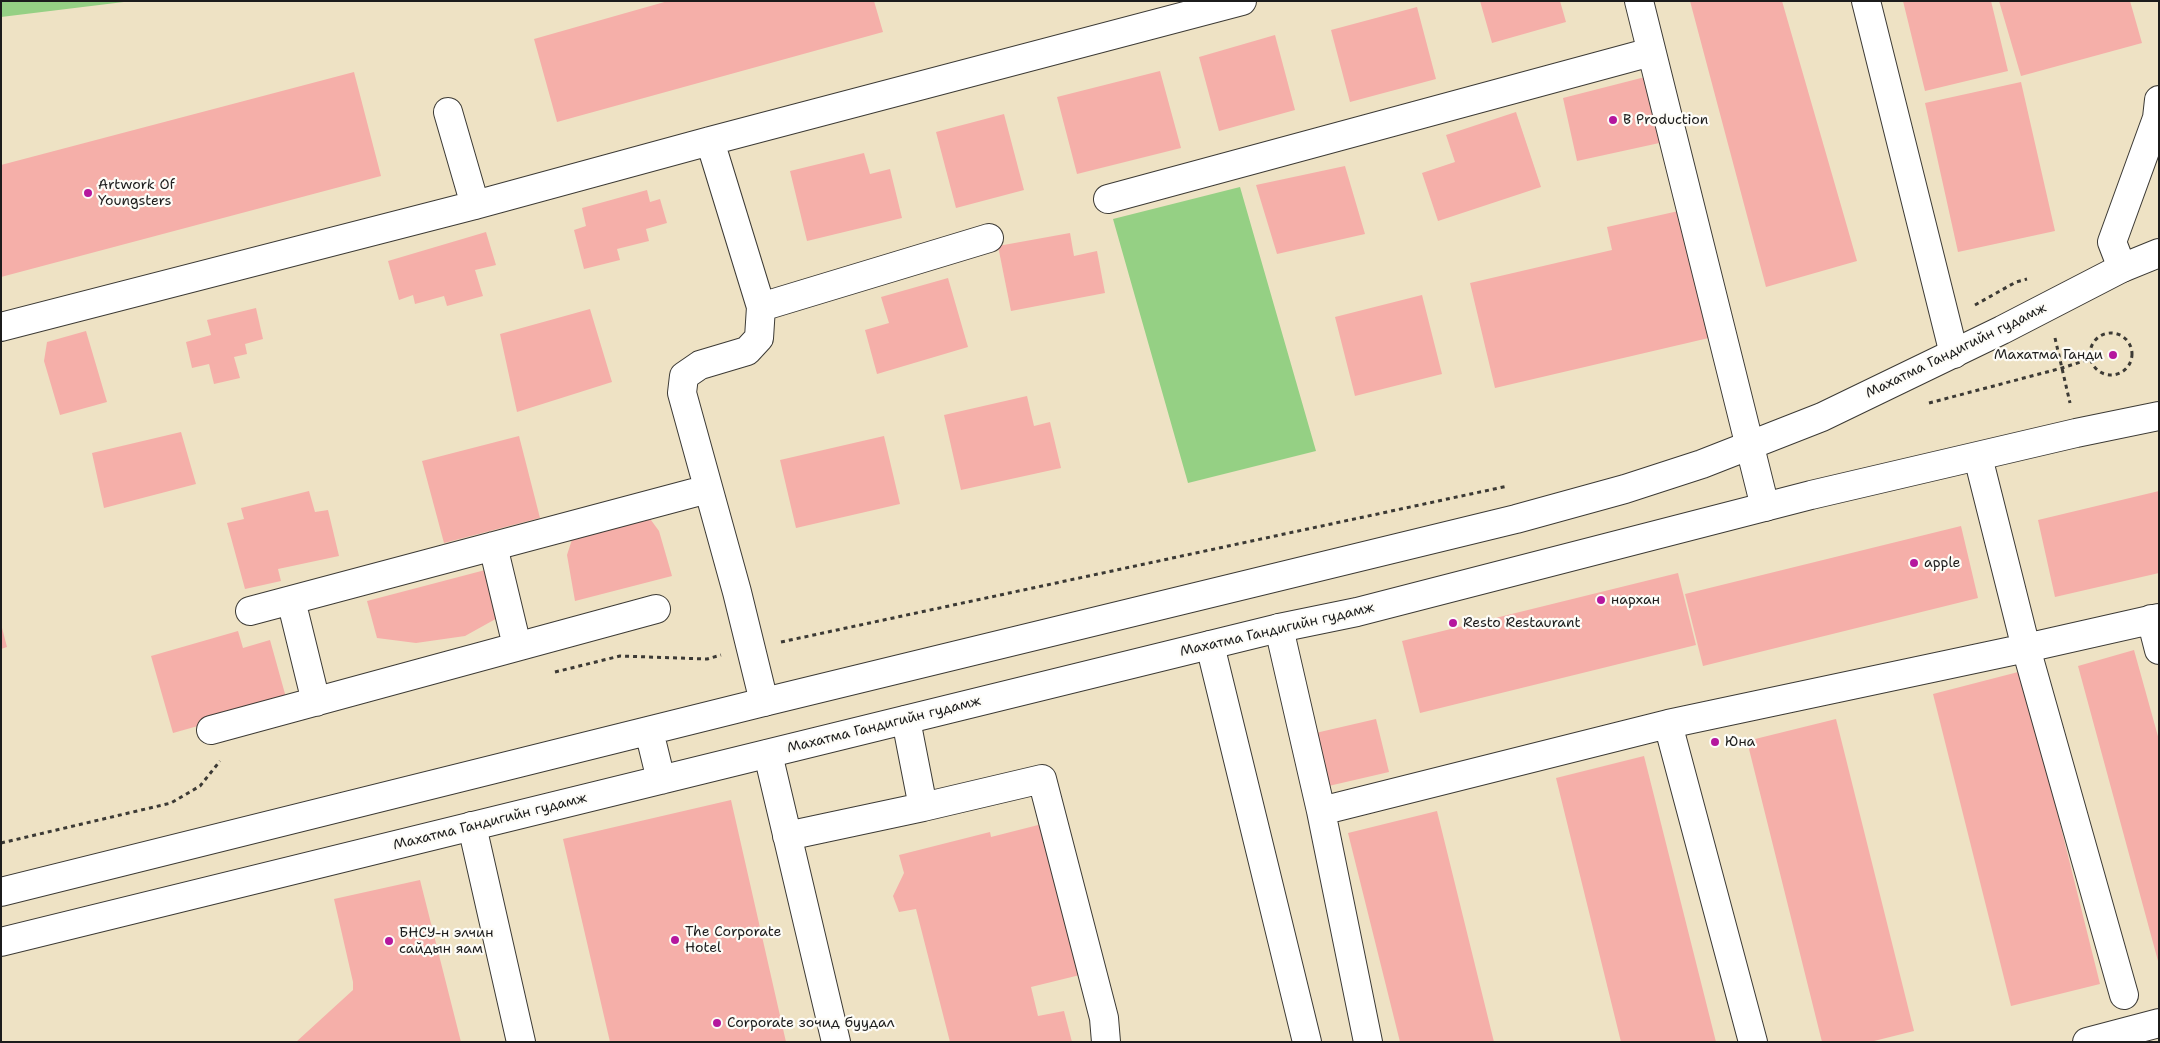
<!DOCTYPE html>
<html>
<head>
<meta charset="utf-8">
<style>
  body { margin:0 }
  #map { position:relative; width:2160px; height:1043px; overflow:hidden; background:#eee2c4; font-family:"Shantell Sans",sans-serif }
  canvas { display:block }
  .frame { position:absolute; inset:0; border:2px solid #1c1c1c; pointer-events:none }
</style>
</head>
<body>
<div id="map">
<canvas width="2160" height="1043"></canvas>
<div class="frame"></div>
</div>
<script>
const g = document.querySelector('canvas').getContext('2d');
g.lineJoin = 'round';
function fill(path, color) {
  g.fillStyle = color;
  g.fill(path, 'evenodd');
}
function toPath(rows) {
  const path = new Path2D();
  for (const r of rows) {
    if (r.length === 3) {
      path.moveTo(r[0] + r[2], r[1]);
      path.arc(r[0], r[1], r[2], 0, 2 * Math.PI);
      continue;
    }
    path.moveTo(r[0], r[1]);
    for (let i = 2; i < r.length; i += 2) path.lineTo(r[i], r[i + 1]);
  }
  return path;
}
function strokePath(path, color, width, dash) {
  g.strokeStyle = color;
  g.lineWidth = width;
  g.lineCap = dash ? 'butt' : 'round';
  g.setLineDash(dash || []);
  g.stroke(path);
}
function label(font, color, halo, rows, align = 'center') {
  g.font = font + ' "Shantell Sans",sans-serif';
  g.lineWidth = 4.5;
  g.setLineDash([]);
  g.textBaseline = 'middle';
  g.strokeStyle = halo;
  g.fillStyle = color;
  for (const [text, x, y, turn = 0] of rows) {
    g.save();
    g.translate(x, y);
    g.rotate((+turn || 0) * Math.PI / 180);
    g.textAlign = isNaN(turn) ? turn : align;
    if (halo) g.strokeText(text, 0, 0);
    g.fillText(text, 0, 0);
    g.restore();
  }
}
fill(toPath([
  [1,1,132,1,1,17],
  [1240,187,1316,451,1188,483,1113,219]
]), '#95d084');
fill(toPath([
  [668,1,874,1,883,32,557,122,534,39],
  [1480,1,1560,1,1566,22,1492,43],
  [1690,1,1782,1,1857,261,1766,287],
  [1903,1,1991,1,2008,71,1925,91],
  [1999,1,2130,1,2142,43,2021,76],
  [1417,7,1436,79,1350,102,1331,30],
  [1275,35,1295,110,1219,131,1199,57],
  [1160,71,1181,148,1077,174,1057,97],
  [354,72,381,176,1,277,1,165],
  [1649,76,1664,142,1577,161,1563,98],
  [2021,82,2055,231,1958,252,1925,103],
  [1516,112,1541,187,1438,221,1422,173,1455,162,1446,135],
  [1004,114,1024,190,956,208,936,132],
  [864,153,870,174,890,169,902,218,807,241,790,171],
  [1345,166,1365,234,1277,254,1256,185],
  [647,190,650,202,660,199,667,223,646,229,649,241,617,249,620,260,584,269,574,230,586,226,582,208],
  [1683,210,1713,337,1495,388,1470,283,1612,250,1607,227],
  [486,232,496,265,475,270,483,296,447,306,444,296,415,304,413,295,399,300,388,261],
  [1070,233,1074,256,1097,251,1105,293,1011,311,998,246],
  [948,278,968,347,877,374,865,330,889,323,881,297],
  [1422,295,1442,374,1355,396,1335,317],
  [256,308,263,339,245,344,247,354,234,357,240,378,214,384,209,364,192,368,186,342,211,335,207,320],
  [590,309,612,382,517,412,500,334],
  [86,331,107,402,60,415,44,361,47,342],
  [1027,396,1034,426,1050,422,1061,468,961,490,944,415],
  [181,432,196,484,104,508,92,453],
  [519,436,540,518,444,543,422,461],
  [884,436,900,504,796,528,780,460],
  [309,491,315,512,328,510,339,556,278,569,281,581,245,589,227,523,244,519,241,508],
  [2159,491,2159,573,2055,597,2038,520],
  [648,516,659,531,672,576,575,601,567,555,575,530],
  [1961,526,1978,598,1703,666,1685,594],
  [489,569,501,616,465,636,416,643,377,638,367,601],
  [1678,573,1696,645,1420,713,1402,641],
  [1,624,7,647,1,649],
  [238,631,243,648,270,640,287,701,173,733,151,656],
  [2134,650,2159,740,2158,961,2078,666],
  [2022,671,2100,984,2011,1006,1933,694],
  [1376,719,1389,772,1320,788,1307,735],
  [1836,719,1914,1031,1870,1042,1822,1042,1747,741],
  [1644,756,1716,1042,1621,1042,1556,778],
  [731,800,786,1042,610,1042,563,839],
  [1437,811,1494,1042,1400,1042,1348,833],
  [1050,822,1088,973,1031,987,1038,1016,1064,1011,1072,1042,950,1042,916,909,899,912,893,896,904,873,899,855,990,832,991,837],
  [420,880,461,1042,296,1042,353,990,353,982,334,899]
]), '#f5afa9');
const minor = toPath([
  [1639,1,1765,507],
  [1866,1,1954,354],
  [448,112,475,205],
  [710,141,761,307,759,338,747,351,700,365,684,376,682,393,737,592,764,702],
  [1108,199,1651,52],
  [2122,268,2112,242,2157,118,2159,100],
  [761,307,989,238],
  [1,327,475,205,710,141,1242,1],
  [1978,457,2026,648,2124,995],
  [493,546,517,646],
  [291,600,316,702],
  [250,611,708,489],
  [2151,619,2159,650],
  [1279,628,1321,811,1368,1042],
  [1210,645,1307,1042],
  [1668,724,1753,1042],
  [211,730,656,609],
  [768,754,836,1042],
  [923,807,1042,779,1104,1018,1106,1042],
  [1321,811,1668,724,2026,648,2159,618],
  [472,826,521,1042],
  [787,836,923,807,906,720],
  [2087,1042,2159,1023]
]);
const major = toPath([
  [649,731,661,780],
  [1,892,764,702,1516,519,1625,489,1702,464,1822,417,2002,330,2122,268,2159,253],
  [1,942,1279,628,1357,612,1811,495,2076,433,2159,416]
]);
strokePath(minor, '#3c3a35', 30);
strokePath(major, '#3c3a35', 30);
strokePath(toPath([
  [1975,305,2016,282,2027,279],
  [2111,354,21],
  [2055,338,2070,403],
  [1929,403,2062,368,2090,359],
  [781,642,1508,486],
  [555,672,620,656,707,659,721,655],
  [1,843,171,803,200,786,220,761]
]), '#3c3a35', 3, [4, 4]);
strokePath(minor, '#fff', 28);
strokePath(major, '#fff', 28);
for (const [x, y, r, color] of [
  [1613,120,5,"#b5179e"],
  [88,193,5,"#b5179e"],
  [2113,355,5,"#b5179e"],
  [1914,563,5,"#b5179e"],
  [1601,600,5,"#b5179e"],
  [1453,623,5,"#b5179e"],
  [1715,742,5,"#b5179e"],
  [675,940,5,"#b5179e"],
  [389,941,5,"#b5179e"],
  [717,1023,5,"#b5179e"]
]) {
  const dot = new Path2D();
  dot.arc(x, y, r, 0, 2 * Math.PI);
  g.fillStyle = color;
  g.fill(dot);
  strokePath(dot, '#fdfcf7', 2);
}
label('14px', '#1c1c1c', '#fdfcf7', [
  ["B Production",1623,120],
  ["Artwork Of",98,185],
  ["Youngsters",98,201],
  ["Махатма Ганди",2103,355,"right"],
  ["apple",1924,563],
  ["нархан",1611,600],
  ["Resto Restaurant",1463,623],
  ["Юна",1725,742],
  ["The Corporate",685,932],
  ["Hotel",685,948],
  ["БНСУ-н элчин",399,933],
  ["сайдын яам",399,949],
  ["Corporate зочид буудал",727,1023]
], 'left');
label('14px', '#1c1c1c', '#fdfcf7', [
  ["Махатма Гандигийн гудамж",1956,351,-26],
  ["Махатма Гандигийн гудамж",1277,630,-13],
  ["Махатма Гандигийн гудамж",884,725,-14],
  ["Махатма Гандигийн гудамж",490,822,-14]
]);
</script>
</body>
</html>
